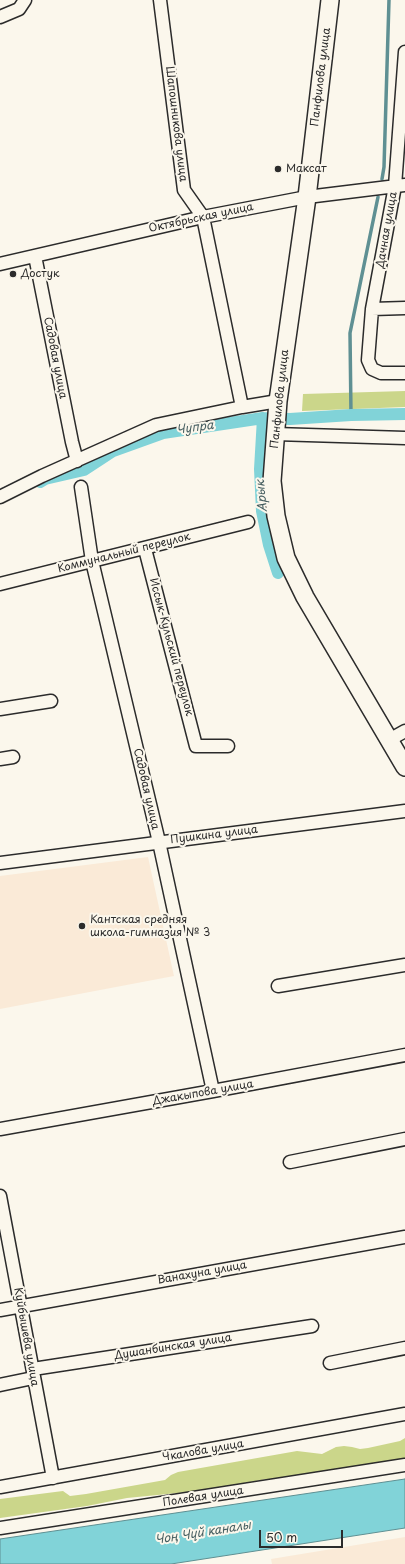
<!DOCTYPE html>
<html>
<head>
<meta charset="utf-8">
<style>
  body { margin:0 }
  #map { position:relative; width:405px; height:1564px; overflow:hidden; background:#fbf7ec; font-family:"Playpen Sans",sans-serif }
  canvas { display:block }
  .scale { position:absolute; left:259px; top:1530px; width:84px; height:18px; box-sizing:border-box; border:2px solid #2b2b2b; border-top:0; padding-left:5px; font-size:12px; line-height:14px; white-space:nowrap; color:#2b2b2b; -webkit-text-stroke:3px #fbf7ec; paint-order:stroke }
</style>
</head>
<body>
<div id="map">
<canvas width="405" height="1564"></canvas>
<div class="scale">50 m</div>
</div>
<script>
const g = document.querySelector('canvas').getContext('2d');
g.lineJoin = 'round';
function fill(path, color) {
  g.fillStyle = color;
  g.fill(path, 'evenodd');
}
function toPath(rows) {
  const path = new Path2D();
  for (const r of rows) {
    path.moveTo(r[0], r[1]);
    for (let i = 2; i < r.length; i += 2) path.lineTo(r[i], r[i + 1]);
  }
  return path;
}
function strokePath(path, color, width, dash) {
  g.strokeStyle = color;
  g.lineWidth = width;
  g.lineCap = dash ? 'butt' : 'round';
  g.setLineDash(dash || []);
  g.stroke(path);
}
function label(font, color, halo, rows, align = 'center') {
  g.font = font + ' "Playpen Sans",sans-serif';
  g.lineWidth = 4;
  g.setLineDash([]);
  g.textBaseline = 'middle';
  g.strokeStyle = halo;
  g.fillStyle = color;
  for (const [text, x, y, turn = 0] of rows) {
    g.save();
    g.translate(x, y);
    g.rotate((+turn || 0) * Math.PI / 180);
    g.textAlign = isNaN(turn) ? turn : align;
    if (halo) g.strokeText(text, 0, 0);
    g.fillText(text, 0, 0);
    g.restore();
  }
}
fill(toPath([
  [148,857,174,976,0,1009,0,876],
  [405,1537,405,1564,272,1564,271,1559]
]), '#faead7');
fill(toPath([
  [405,391,405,407,302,411,303,394],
  [405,1438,405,1459,290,1482,267,1479,198,1491,127,1498,87,1506,0,1518,0,1499,55,1492,63,1491,70,1496,86,1494,165,1480,171,1475,178,1472,297,1451,322,1454,336,1447,344,1446,352,1447,360,1449,368,1448,400,1441]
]), '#cbd68a');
const water = toPath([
  [405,1479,405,1528,171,1564,0,1564,0,1539,405,1479]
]);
fill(water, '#81d3d8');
strokePath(water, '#5f9093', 1);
strokePath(toPath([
  [382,179,384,167,389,0],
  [351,415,350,333,378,197]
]), '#5f9093', 3.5);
strokePath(toPath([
  [263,418,260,469,262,511,269,545,278,573],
  [40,482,45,479,84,470,113,451,163,433,263,418,290,419,351,415,405,414]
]), '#81d3d8', 12);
const street = toPath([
  [160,0,184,190,203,217,242,407],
  [0,17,19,9,25,0],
  [405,52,395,186,372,309,368,360,372,369,381,373,405,373],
  [35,256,72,442,77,461],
  [0,264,203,217,307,197,405,185],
  [372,309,405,308],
  [275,434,405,438],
  [81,487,92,561,159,842,213,1091],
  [0,497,42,476,156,425,242,407,278,401],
  [145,549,196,746,228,746],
  [0,584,248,522],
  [0,709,51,701],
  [389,740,405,731],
  [0,759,13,757],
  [0,863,405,811],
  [278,986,405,965],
  [0,1129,213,1091,405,1055],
  [290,1162,405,1139],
  [0,1196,53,1478],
  [0,1310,405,1237],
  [330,1363,405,1348],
  [33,1369,312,1326],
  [0,1385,33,1378],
  [0,1487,405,1414],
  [0,1528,405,1465]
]);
const secondary = toPath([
  [330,0,307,197,278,401,272,481,276,516,286,558,305,597,405,767]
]);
strokePath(street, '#2b2b2b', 15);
strokePath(secondary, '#2b2b2b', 20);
strokePath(street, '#fbf7ec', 12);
strokePath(secondary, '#fbf7ec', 17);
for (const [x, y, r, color] of [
  [278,169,4,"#2b2b2b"],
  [13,274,4,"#2b2b2b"],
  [82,926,4,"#2b2b2b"]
]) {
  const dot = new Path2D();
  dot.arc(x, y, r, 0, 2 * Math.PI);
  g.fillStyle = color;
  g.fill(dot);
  strokePath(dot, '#fbf7ec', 1.5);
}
label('11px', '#2b2b2b', '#fbf7ec', [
  ["Панфилова улица",321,77,-83],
  ["Шапошникова улица",176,124,83],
  ["Октябрьская улица",201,218,-12],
  ["Дачная улица",387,230,-80],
  ["Садовая улица",55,358,79],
  ["Панфилова улица",280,399,-84],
  ["Коммунальный переулок",124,553,-14],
  ["Иссык-Кульский переулок",171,647,75],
  ["Садовая улица",146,789,77],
  ["Пушкина улица",214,835,-7],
  ["Джакыпова улица",203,1093,-10],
  ["Ванахуна улица",202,1273,-10],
  ["Куйбышева улица",26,1337,80],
  ["Душанбинская улица",173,1347,-9],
  ["Чкалова улица",203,1451,-10],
  ["Полевая улица",203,1497,-9]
]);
label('11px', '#2b2b2b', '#fbf7ec', [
  ["Максат",286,169],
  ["Достук",21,274],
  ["Кантская средняя",90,920],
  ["школа-гимназия № 3",90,933]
], 'left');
label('italic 12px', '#455d5f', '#fbf7ec', [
  ["Чупра",195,428,-8],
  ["Арык",262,496,-95],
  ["Чоң Чүй каналы",203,1533,-9]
]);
</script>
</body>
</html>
